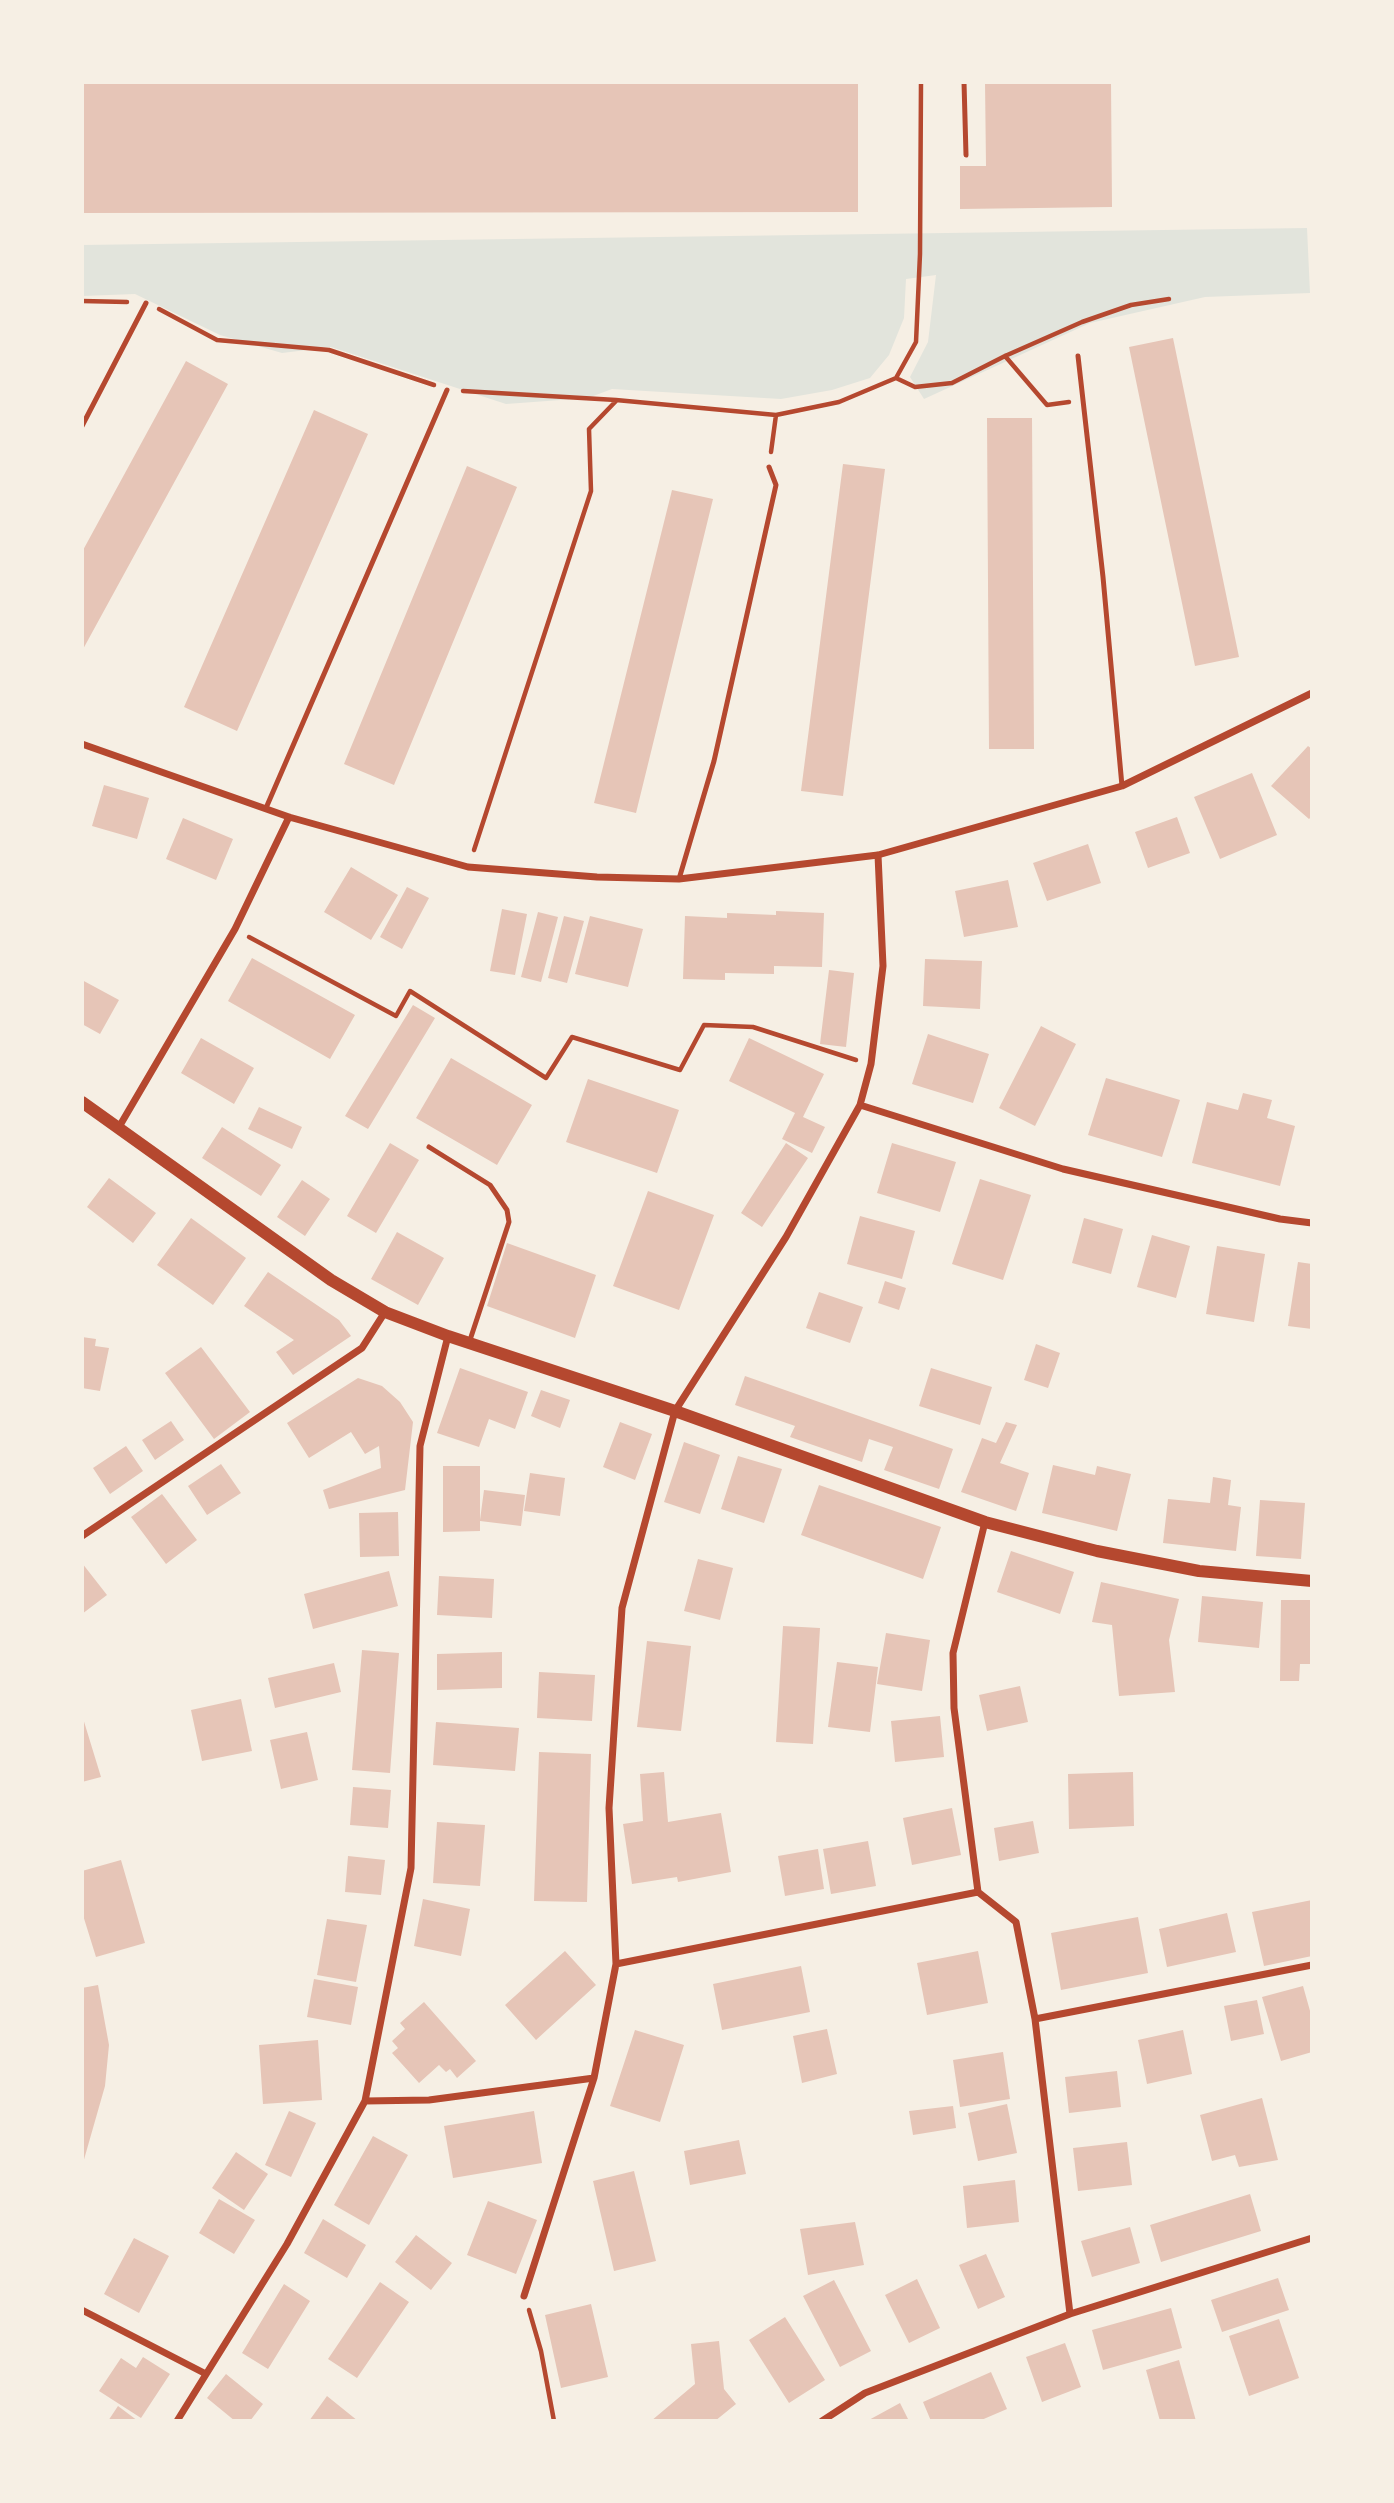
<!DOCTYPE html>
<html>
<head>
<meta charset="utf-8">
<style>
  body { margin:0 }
  #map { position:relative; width:1394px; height:2503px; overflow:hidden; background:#f6efe4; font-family:Helvetica,sans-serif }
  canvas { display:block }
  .frame { position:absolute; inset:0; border:84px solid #f6efe4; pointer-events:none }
</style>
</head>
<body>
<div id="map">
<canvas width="1394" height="2503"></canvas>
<div class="frame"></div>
</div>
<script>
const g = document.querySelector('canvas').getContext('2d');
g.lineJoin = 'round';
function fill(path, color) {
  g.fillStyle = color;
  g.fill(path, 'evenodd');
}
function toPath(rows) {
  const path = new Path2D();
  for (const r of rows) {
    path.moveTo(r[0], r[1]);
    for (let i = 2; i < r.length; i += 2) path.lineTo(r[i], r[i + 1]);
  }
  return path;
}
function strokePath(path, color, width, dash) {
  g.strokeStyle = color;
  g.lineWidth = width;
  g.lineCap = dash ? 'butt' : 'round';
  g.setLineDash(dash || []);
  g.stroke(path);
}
fill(toPath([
  [1307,228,1310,293,1205,297,1090,323,924,399,910,377,928,342,936,275,906,279,904,318,889,355,870,378,832,390,781,399,612,389,588,398,506,404,331,347,282,353,220,335,135,294,82,296,82,245]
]), '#e2e4dc');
fill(toPath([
  [82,82,858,82,858,212,82,213],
  [985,82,1111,82,1112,207,960,209,960,166,986,166],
  [1173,338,1239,657,1195,666,1129,347],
  [186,361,228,384,82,651,82,552],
  [314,410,368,434,237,731,184,707],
  [987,418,1032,418,1034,749,989,749],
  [843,464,885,469,843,796,801,791],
  [467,466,517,487,394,785,344,764],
  [672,490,713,499,636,813,594,803],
  [1308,746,1312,749,1312,816,1309,819,1271,786],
  [1252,773,1277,835,1220,859,1194,797],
  [104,785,149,798,137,839,92,826],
  [1177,817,1190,853,1148,868,1135,832],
  [183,818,233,839,216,880,166,859],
  [1088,844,1101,883,1047,901,1033,863],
  [351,867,398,895,371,940,324,912],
  [1008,880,1018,927,964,937,955,891],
  [407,887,429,898,402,949,380,937],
  [502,909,527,914,515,975,490,971],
  [776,911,824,913,822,967,774,966,774,974,725,973,725,980,683,979,685,916,727,918,727,913,776,915],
  [538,912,558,917,541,982,521,977],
  [564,916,584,921,567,983,548,978],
  [590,916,643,929,628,987,575,974],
  [252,958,355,1015,330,1059,228,1001],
  [925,959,982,961,980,1009,923,1006],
  [829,970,854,973,846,1047,820,1044],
  [82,980,119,1000,100,1034,82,1024],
  [413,1005,435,1018,368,1129,345,1116],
  [1041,1026,1076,1044,1035,1126,999,1108],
  [928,1034,989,1054,973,1103,912,1084],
  [201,1038,254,1068,234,1104,181,1073],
  [749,1038,824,1074,803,1117,825,1127,812,1153,782,1139,795,1113,729,1081],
  [451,1058,532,1105,497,1165,416,1118],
  [1106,1078,1180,1100,1162,1157,1088,1135],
  [588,1079,679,1110,657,1173,566,1142],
  [1243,1093,1272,1100,1267,1118,1295,1126,1280,1186,1192,1163,1207,1102,1238,1110],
  [259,1107,302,1127,292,1149,248,1129],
  [222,1127,281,1165,261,1196,202,1158],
  [390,1143,419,1160,376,1233,347,1216],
  [786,1143,808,1158,762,1227,741,1213],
  [892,1143,956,1162,940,1212,877,1193],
  [109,1178,156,1213,133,1243,87,1207],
  [980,1179,1031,1195,1003,1280,952,1264],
  [302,1180,330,1199,305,1236,277,1217],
  [648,1191,714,1215,679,1310,613,1286],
  [860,1216,915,1231,902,1279,847,1264],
  [191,1218,246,1258,213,1305,157,1265],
  [1084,1218,1123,1229,1111,1274,1072,1263],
  [397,1232,444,1258,418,1305,371,1279],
  [1152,1235,1190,1246,1176,1298,1137,1287],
  [507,1243,596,1275,575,1338,487,1306],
  [1217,1246,1265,1254,1254,1322,1206,1314],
  [1298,1262,1312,1264,1312,1329,1288,1326],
  [268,1272,339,1320,351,1336,293,1375,276,1352,294,1340,244,1306],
  [885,1281,906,1288,899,1310,878,1303],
  [819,1292,863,1307,850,1343,806,1328],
  [82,1337,96,1339,95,1346,109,1348,100,1391,82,1388],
  [1036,1344,1060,1353,1048,1388,1024,1380],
  [201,1347,250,1412,214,1439,165,1373],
  [460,1368,528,1392,515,1429,489,1419,479,1447,437,1433],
  [931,1368,992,1387,980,1425,919,1406],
  [745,1376,953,1449,939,1489,884,1470,893,1447,869,1439,862,1462,790,1437,795,1426,735,1405],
  [358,1378,382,1386,400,1402,413,1422,405,1490,329,1509,323,1490,381,1468,379,1446,365,1454,351,1432,309,1458,287,1423],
  [541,1390,570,1400,560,1428,531,1416],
  [171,1421,184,1440,155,1460,142,1440],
  [620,1422,652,1434,635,1480,603,1467],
  [1006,1422,1017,1425,1000,1463,1029,1473,1016,1511,961,1492,982,1438,996,1443],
  [684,1442,720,1455,700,1514,664,1502],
  [126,1446,143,1471,110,1494,93,1468],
  [738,1456,782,1469,764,1523,721,1509],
  [221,1464,241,1493,207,1515,188,1486],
  [1053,1465,1095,1475,1097,1466,1131,1474,1117,1531,1042,1513],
  [443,1466,480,1466,480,1520,484,1490,525,1495,521,1526,480,1521,480,1531,443,1532],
  [530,1473,565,1478,560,1516,524,1511],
  [1213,1477,1231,1480,1228,1505,1241,1507,1236,1551,1163,1543,1168,1499,1210,1503],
  [819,1485,941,1527,923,1579,801,1535],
  [162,1494,197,1540,166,1564,131,1517],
  [1260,1500,1305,1503,1301,1559,1256,1556],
  [398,1512,399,1556,360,1557,359,1513],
  [1011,1551,1074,1572,1060,1614,997,1592],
  [698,1559,733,1568,720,1620,684,1611],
  [82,1563,107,1595,82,1614],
  [389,1571,398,1606,313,1629,304,1594],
  [439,1576,494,1579,492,1618,437,1615],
  [1101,1582,1179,1599,1169,1640,1175,1692,1119,1696,1112,1625,1092,1622],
  [1202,1596,1263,1602,1259,1648,1198,1642],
  [1281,1600,1312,1600,1312,1664,1300,1664,1299,1681,1280,1681],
  [783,1626,820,1628,813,1744,776,1742],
  [886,1633,930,1640,922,1691,877,1684],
  [647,1641,691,1646,681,1731,637,1727],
  [362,1650,399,1653,390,1773,352,1770],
  [502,1652,502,1688,437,1690,437,1654],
  [837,1662,878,1667,870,1732,828,1727],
  [334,1663,341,1692,275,1708,268,1678],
  [539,1672,595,1675,592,1721,537,1718],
  [1020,1686,1028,1722,987,1731,979,1695],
  [241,1699,252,1751,202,1761,191,1710],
  [82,1715,101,1777,82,1782],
  [940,1716,944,1757,895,1762,891,1721],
  [436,1722,519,1728,515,1771,433,1765],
  [307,1732,318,1780,281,1789,270,1740],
  [539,1752,591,1754,587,1902,534,1901],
  [664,1772,668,1822,721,1813,731,1872,678,1882,677,1877,632,1884,623,1824,643,1821,640,1774],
  [1133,1772,1134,1826,1069,1829,1068,1774],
  [353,1787,391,1790,388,1828,350,1825],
  [952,1808,961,1855,912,1865,903,1818],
  [1033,1821,1039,1853,999,1861,994,1828],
  [437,1822,485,1825,480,1886,433,1883],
  [868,1841,876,1886,831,1894,823,1849],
  [818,1849,824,1889,785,1896,778,1856],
  [348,1856,385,1860,381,1895,345,1892],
  [121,1860,145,1943,96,1957,82,1912,82,1871],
  [423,1899,470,1909,461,1956,414,1946],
  [1312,1900,1312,1956,1264,1966,1252,1912],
  [1227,1913,1236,1952,1167,1967,1159,1929],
  [1138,1917,1148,1973,1061,1990,1051,1933],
  [327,1919,367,1925,356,1982,317,1975],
  [565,1951,596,1985,536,2040,505,2005],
  [978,1951,988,2003,927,2015,917,1963],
  [801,1966,810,2012,722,2030,713,1984],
  [314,1979,358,1987,351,2025,307,2017],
  [98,1985,109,2045,105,2086,83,2163,82,1988],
  [1303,1986,1312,2018,1312,2052,1281,2061,1262,1997],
  [1257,2000,1264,2034,1231,2041,1224,2006],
  [424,2002,476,2061,457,2078,450,2069,446,2072,439,2065,419,2083,392,2053,398,2048,392,2041,405,2029,400,2023],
  [827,2029,837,2074,802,2083,793,2036],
  [635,2030,684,2045,660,2122,610,2106],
  [1183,2030,1192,2074,1147,2084,1138,2040],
  [318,2040,322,2100,263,2104,259,2045],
  [1003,2052,1010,2099,960,2107,953,2060],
  [1117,2071,1121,2107,1069,2113,1065,2077],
  [1262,2098,1278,2160,1239,2167,1235,2155,1212,2161,1200,2115],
  [1007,2104,1017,2153,978,2161,968,2113],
  [953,2106,956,2128,913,2135,909,2111],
  [289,2111,316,2123,291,2177,265,2165],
  [534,2111,542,2163,453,2178,444,2126],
  [373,2136,408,2155,369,2225,334,2205],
  [739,2140,746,2174,690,2185,684,2151],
  [1127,2142,1132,2185,1078,2191,1073,2148],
  [236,2152,268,2174,244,2210,212,2188],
  [634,2171,656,2261,614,2271,593,2181],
  [1015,2180,1019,2222,967,2228,963,2186],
  [1250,2194,1261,2231,1161,2262,1150,2225],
  [219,2199,255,2220,234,2254,199,2233],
  [488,2201,537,2220,516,2274,467,2255],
  [323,2219,366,2245,347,2278,304,2253],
  [855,2222,864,2265,808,2275,800,2229],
  [1130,2227,1140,2263,1092,2277,1081,2241],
  [416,2235,452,2263,431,2290,395,2262],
  [134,2238,169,2256,139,2313,104,2294],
  [986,2254,1005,2297,978,2309,959,2265],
  [1278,2278,1289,2310,1222,2332,1211,2300],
  [917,2279,940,2328,909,2343,885,2295],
  [834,2280,871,2351,840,2367,803,2296],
  [380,2282,409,2302,357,2378,328,2359],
  [284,2284,310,2301,268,2369,242,2353],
  [591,2304,608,2377,561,2388,545,2315],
  [1171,2308,1182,2348,1103,2370,1092,2330],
  [785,2317,825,2380,789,2403,749,2340],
  [1279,2319,1299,2378,1249,2396,1229,2336],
  [719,2341,724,2389,736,2404,715,2421,651,2421,695,2384,691,2344],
  [1065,2343,1081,2387,1042,2402,1026,2357],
  [143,2357,170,2374,141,2418,99,2391,121,2358,136,2368],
  [1179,2360,1196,2421,1160,2421,1146,2370],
  [991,2372,1007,2409,979,2421,931,2421,923,2402],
  [226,2374,263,2404,250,2421,235,2421,207,2398],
  [327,2396,358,2421,309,2421],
  [900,2403,909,2421,867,2421],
  [118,2406,138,2421,108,2421]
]), '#e6c5b7');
strokePath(toPath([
  [82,301,127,302],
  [159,309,217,340,329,350,434,385],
  [1005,356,1047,405,1069,402],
  [896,378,915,387,952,383,1005,356,1082,322,1131,305,1169,299],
  [463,391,616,400,776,415,839,402,896,378,916,342,920,254,921,82],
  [771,452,776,415],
  [474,850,591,491,589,429,616,401],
  [249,937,396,1016,410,991,546,1078,572,1037,680,1070,704,1025,753,1027,856,1060],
  [529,2310,541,2351,554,2421]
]), '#b5482f', 4.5);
strokePath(toPath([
  [964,82,966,155],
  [1078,356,1103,577,1122,786],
  [82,426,146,303],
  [266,808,447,390],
  [679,879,714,761,776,485,769,467],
  [429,1147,490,1185,507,1210,509,1222,469,1343]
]), '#b5482f', 5);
strokePath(toPath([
  [82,744,289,817,468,867,597,877,679,879,878,855,1122,786,1312,693],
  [860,1105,1063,1169,1280,1219,1312,1223],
  [119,1127,235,929,289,817],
  [985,1522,953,1653,954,1708,978,1892,1016,1922,1035,2019,1070,2314],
  [82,1536,362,1348,385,1312],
  [616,1964,609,1808,622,1608,675,1411,786,1237,860,1105,871,1064,883,966,878,855],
  [1035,2019,1312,1965],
  [365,2101,429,2100,594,2078,616,1964,978,1892],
  [524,2296,594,2078],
  [82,2310,206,2374],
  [177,2421,287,2244,365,2101,411,1868,420,1446,448,1336],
  [822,2421,865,2393,1070,2314,1312,2238]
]), '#b5482f', 7);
strokePath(toPath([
  [82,1102,331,1280,385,1312,448,1336,675,1411,985,1522,1097,1551,1199,1571,1312,1581]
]), '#b5482f', 12);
</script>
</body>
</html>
